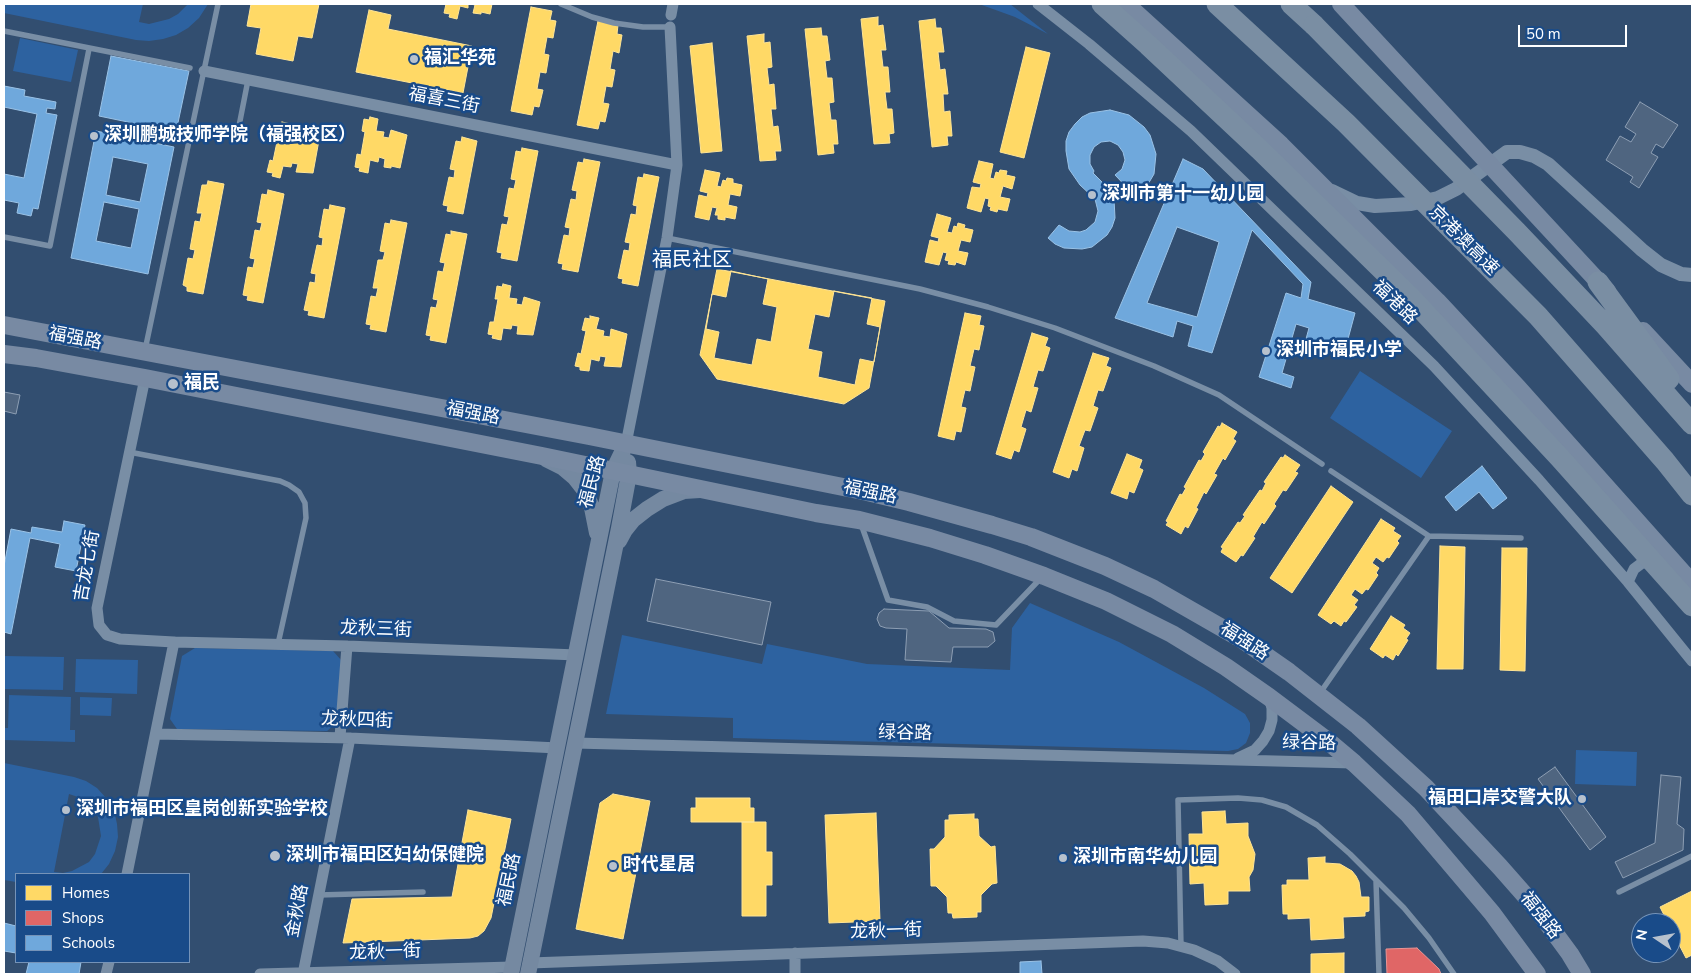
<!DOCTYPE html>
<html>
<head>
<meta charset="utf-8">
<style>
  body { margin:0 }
  #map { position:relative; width:1696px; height:978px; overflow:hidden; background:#324e70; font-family:"Nunito Sans",sans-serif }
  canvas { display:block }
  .frame { position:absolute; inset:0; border:5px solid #fff; pointer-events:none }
  .legend { position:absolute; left:15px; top:873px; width:175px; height:90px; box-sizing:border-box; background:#194b89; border:1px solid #7593b8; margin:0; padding:6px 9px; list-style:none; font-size:15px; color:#fff }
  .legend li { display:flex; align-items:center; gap:10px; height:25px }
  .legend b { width:25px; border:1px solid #7593b8 }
  .north { position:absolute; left:1631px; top:913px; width:50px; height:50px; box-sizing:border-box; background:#194b89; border:1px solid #7593b8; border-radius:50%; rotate:282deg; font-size:14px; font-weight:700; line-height:20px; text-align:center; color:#fff }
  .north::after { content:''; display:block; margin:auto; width:18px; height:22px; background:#b7c1cd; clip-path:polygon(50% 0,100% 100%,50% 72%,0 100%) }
  .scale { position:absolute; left:1518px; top:25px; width:109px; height:22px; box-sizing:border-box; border:2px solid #fff; border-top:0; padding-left:6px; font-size:15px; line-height:18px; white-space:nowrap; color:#fff; -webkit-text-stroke:4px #194b89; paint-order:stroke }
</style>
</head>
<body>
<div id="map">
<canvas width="1696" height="978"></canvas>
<div class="frame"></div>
<ul class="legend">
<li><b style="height:14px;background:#ffd966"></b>Homes</li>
<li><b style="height:14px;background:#e06666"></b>Shops</li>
<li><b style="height:14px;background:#6fa8dc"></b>Schools</li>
</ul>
<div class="north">N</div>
<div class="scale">50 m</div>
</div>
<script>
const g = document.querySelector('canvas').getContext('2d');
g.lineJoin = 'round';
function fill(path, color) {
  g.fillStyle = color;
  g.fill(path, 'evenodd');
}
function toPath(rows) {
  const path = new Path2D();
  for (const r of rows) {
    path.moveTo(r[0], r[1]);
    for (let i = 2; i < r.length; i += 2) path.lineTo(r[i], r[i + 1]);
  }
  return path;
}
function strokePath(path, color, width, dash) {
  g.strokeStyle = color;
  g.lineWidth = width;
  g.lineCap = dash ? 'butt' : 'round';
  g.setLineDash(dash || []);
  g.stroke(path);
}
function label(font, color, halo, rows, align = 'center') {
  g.font = font + ' "Nunito Sans","Noto Sans SC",sans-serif';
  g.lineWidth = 5;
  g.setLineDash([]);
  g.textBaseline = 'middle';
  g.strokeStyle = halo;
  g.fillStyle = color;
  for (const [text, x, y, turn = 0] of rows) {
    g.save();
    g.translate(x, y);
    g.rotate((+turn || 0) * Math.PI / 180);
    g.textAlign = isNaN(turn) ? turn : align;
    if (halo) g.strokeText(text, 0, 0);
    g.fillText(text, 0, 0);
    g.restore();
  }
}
fill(toPath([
  [4,4,143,4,139,22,149,24,169,19,178,14,188,4,208,4,199,18,188,28,176,35,163,39,149,41,136,40,4,13],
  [979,4,1010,4,1048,34,1015,17],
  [20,38,78,50,71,82,13,71],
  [1360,371,1452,431,1421,478,1330,418],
  [1030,603,1119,642,1204,688,1245,714,1250,723,1250,733,1246,743,1238,749,1228,751,733,738,733,718,606,714,622,635,762,664,767,644,867,664,1010,670,1012,628],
  [195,648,333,651,342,661,338,722,327,731,177,729,170,719,182,656],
  [4,656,64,657,63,690,4,689],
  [76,659,138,660,137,694,75,692],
  [9,695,71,697,70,730,75,730,75,742,4,740,4,728,8,728],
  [80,697,112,698,111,716,80,715],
  [1576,750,1637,752,1636,786,1575,784],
  [4,763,74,777,86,781,97,788,107,799,114,810,117,824,118,837,115,851,109,864,101,874,16,874,16,882,4,880],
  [69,794,78,797,93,809,98,817,101,836,95,854,89,862,72,871,63,873,54,872]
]), '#2d62a0');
const homes = toPath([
  [251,4,319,4,312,38,298,36,293,61,256,54,261,28,247,26,251,4],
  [446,4,468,4,468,8,460,6,457,19,449,17,450,14,444,13,446,4],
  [471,4,492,4,490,14,481,12,481,14,473,13,475,5,471,4],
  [531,7,552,11,550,20,556,21,553,38,547,37,544,54,549,55,546,73,540,72,537,89,543,90,539,107,534,106,532,115,511,111,531,7],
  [369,10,391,15,388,29,472,46,463,93,356,72,369,10],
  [878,17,878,26,883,25,886,50,881,50,883,67,888,67,890,92,885,92,887,109,892,109,894,133,889,134,890,143,874,144,861,19,878,17],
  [935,19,936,28,941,28,944,52,938,52,940,70,945,69,948,94,943,94,944,112,950,111,952,136,947,136,948,145,932,147,919,21,935,19],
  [598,21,618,25,617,34,622,35,619,53,613,51,610,69,615,70,612,87,606,86,603,103,609,104,605,122,600,121,598,129,577,125,598,21],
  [821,28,822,36,827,36,830,60,825,61,827,78,832,78,834,102,829,103,831,120,836,120,838,144,833,144,834,153,818,155,805,29,821,28],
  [764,34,764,43,770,42,772,67,767,68,769,85,774,84,776,109,771,109,773,127,778,126,781,151,775,151,776,160,760,161,747,36,764,34],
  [712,43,722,151,701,153,690,46,712,43],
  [1026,47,1050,53,1024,158,1000,152,1026,47],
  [370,117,378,119,376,131,384,132,383,137,389,138,391,130,407,135,400,168,391,166,391,168,384,167,385,159,379,157,378,162,370,160,368,173,359,171,360,168,355,167,357,154,361,155,365,132,362,131,364,119,369,120,370,117],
  [282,122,291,124,289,136,296,138,296,142,302,144,304,135,311,137,310,139,319,140,313,173,296,172,298,164,292,163,291,167,283,166,280,178,272,176,273,173,267,172,270,160,273,161,278,137,274,137,276,125,282,125,282,122],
  [462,137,477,141,463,214,447,211,448,206,443,205,449,177,454,178,455,170,450,169,456,141,461,142,462,137],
  [522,148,538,151,517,261,501,258,502,253,497,252,502,224,507,225,509,217,504,216,509,188,514,189,516,180,511,179,516,151,521,152,522,148],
  [584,159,600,162,578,272,562,269,563,264,558,263,564,235,569,236,570,228,565,227,571,199,576,200,577,191,572,190,578,162,583,163,584,159],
  [979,161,993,164,990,178,994,179,996,172,999,173,1000,170,1007,171,1006,175,1015,177,1012,189,1003,186,1000,197,1010,199,1007,211,998,209,997,212,990,210,991,207,988,206,989,199,985,198,981,212,967,208,972,187,980,188,981,184,973,182,979,161],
  [705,170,720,173,717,186,721,187,723,180,726,181,727,178,733,179,733,183,742,185,740,196,730,194,728,205,737,207,735,219,725,217,725,220,718,219,718,215,715,215,717,208,712,207,709,220,695,217,699,195,707,197,708,193,700,191,705,170],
  [644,174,659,177,638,286,622,283,623,279,618,278,624,250,629,251,630,243,625,242,631,214,636,215,637,206,633,205,638,177,643,178,644,174],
  [208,181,224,184,203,294,187,291,187,287,183,285,188,258,193,259,195,250,190,249,195,221,200,222,202,213,197,213,202,185,207,185,208,181],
  [268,190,284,194,263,303,247,300,248,296,243,295,248,267,253,268,255,259,250,258,255,230,260,231,262,223,257,222,262,194,267,195,268,190],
  [330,205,345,208,324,318,308,315,309,311,304,310,310,282,315,283,316,274,311,273,317,245,322,246,323,238,319,237,324,209,329,210,330,205],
  [937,214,951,218,947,232,952,233,954,226,957,227,958,223,965,225,964,228,973,230,970,242,961,240,958,251,968,253,965,265,956,262,955,265,948,264,949,261,945,260,947,253,943,252,939,265,925,262,930,240,938,242,939,238,931,236,937,214],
  [391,220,407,223,386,332,370,329,371,325,366,324,371,296,376,297,378,288,373,288,378,260,383,260,385,252,380,251,385,223,390,224,391,220],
  [451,231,467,234,446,343,430,340,431,336,426,335,431,307,436,308,438,300,433,299,438,271,443,272,445,263,440,262,446,234,451,235,451,231],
  [717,269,885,301,869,388,844,404,717,379,700,355,717,269],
  [731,271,768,279,763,304,777,307,771,342,757,339,752,365,714,358,719,332,706,329,712,294,726,297,731,271],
  [503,284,511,286,509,298,517,299,516,304,522,305,524,297,540,302,533,335,517,334,518,326,512,325,511,329,503,328,501,340,492,338,493,335,488,334,490,322,494,322,498,299,495,299,497,286,502,287,503,284],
  [834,291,872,298,867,324,880,327,874,362,860,359,855,385,818,377,822,352,808,349,815,314,829,317,834,291],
  [965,313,981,316,979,325,984,326,979,350,974,349,970,366,975,367,970,391,965,390,961,407,966,408,961,432,956,431,954,440,938,436,965,313],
  [590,316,599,318,596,329,604,331,603,336,610,337,611,329,627,334,621,367,604,366,606,357,600,356,599,361,591,359,589,371,580,370,580,367,575,366,578,353,581,354,586,331,582,330,585,318,590,319,590,316],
  [1032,333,1048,338,1045,346,1050,348,1043,371,1038,370,1033,387,1038,388,1031,412,1026,410,1021,427,1026,429,1019,452,1014,450,1011,459,996,454,1032,333],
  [1093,353,1109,358,1106,366,1111,368,1103,391,1098,390,1093,406,1098,408,1090,431,1085,430,1079,446,1084,448,1077,471,1072,469,1069,478,1053,472,1093,353],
  [1222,423,1237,432,1233,439,1236,441,1225,460,1223,458,1214,474,1217,475,1206,494,1204,492,1196,508,1198,509,1188,528,1185,526,1181,534,1166,525,1168,522,1166,521,1180,494,1182,495,1186,488,1184,487,1199,460,1201,461,1205,454,1203,452,1218,426,1220,427,1222,423],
  [1127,454,1142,460,1139,468,1143,470,1134,493,1129,491,1127,499,1111,493,1127,454],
  [1285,455,1300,465,1295,472,1298,473,1286,491,1283,490,1274,504,1276,506,1264,524,1262,522,1253,537,1255,538,1243,556,1241,555,1236,562,1221,552,1223,548,1221,547,1238,522,1240,523,1245,516,1243,515,1260,490,1262,491,1266,483,1264,482,1281,457,1283,458,1285,455],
  [1331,486,1353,502,1292,593,1270,578,1331,486],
  [1381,519,1395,528,1393,531,1401,536,1397,541,1399,543,1389,558,1387,557,1383,562,1376,557,1372,563,1379,568,1376,573,1378,575,1368,590,1366,589,1362,594,1355,589,1351,595,1358,600,1354,605,1357,607,1346,622,1344,621,1341,626,1334,621,1331,624,1318,615,1381,519],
  [1440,546,1465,547,1463,669,1437,669,1440,546],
  [1502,548,1527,548,1525,671,1500,670,1502,548],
  [1391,616,1405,625,1403,628,1410,633,1406,639,1408,640,1398,656,1396,654,1393,660,1385,655,1383,658,1370,649,1391,616],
  [613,794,650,801,623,939,576,929,600,803,613,794],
  [696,798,750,798,750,808,754,808,754,822,691,822,691,808,696,808,696,798],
  [468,810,511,819,491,918,484,931,478,936,470,938,343,943,352,899,452,897,468,810],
  [1225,811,1226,824,1248,823,1248,836,1255,854,1253,870,1249,877,1250,891,1228,891,1228,904,1205,905,1204,883,1190,884,1189,834,1203,834,1202,812,1225,811],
  [876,813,880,921,829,923,825,815,876,813],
  [974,814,974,819,978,819,979,836,991,847,995,846,997,883,992,884,981,895,981,912,977,912,977,917,953,918,952,913,948,913,947,897,936,886,931,886,930,849,934,849,945,837,945,820,949,820,949,815,974,814],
  [742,822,766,822,766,852,772,852,772,885,766,885,766,916,742,916,742,822],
  [1325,857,1325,863,1340,864,1352,871,1356,876,1359,882,1361,897,1369,897,1369,911,1365,912,1365,916,1343,917,1344,938,1311,940,1310,918,1288,919,1288,914,1283,914,1282,885,1287,885,1287,880,1309,880,1308,858,1325,857],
  [1692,891,1692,955,1686,958,1671,929,1671,923,1668,923,1660,907,1692,891],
  [1344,953,1344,974,1311,974,1311,954,1344,953]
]);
fill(homes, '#ffd966');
strokePath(homes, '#ffe494', 1);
const shops = toPath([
  [1417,948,1439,969,1441,974,1387,974,1386,949,1417,948]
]);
fill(shops, '#e06666');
strokePath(shops, '#e99494', 1);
const schools = toPath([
  [111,56,189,71,176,132,99,116,111,56],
  [4,86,25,90,24,96,56,102,55,109,47,108,46,113,57,115,38,209,33,208,31,216,17,213,19,203,4,200,4,174,24,178,37,114,4,107,4,86],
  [1110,110,1129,115,1144,127,1150,135,1156,154,1154,174,1144,191,1137,198,1115,175,1122,169,1125,160,1123,152,1118,145,1110,141,1101,142,1094,147,1090,155,1090,164,1094,171,1093,173,1110,190,1114,199,1115,218,1112,227,1107,235,1092,247,1082,249,1064,248,1055,244,1048,238,1059,225,1069,231,1080,232,1086,230,1095,222,1098,211,1095,199,1080,185,1069,169,1066,151,1066,141,1069,132,1075,124,1082,117,1090,113,1110,110],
  [96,131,174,147,148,274,71,258,96,131],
  [113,157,148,164,140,202,106,195,113,157],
  [104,202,139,209,131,248,96,241,104,202],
  [1183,159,1203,169,1311,282,1308,299,1355,313,1345,350,1306,339,1309,328,1296,324,1282,373,1294,377,1291,388,1259,377,1286,293,1301,298,1303,284,1252,230,1212,353,1188,346,1193,326,1177,321,1173,337,1115,318,1183,159],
  [1177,227,1219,242,1197,317,1147,303,1177,227],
  [1482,466,1507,498,1493,509,1479,492,1456,511,1445,497,1482,466],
  [64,521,85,525,76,571,55,567,60,544,30,538,11,634,4,632,4,566,11,529,31,533,32,527,62,532,64,521],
  [4,923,16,926,16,953,4,951,4,923],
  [1041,961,1042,974,1020,974,1020,962,1041,961],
  [29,962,81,962,79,974,26,974,29,962]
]);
fill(schools, '#6fa8dc');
strokePath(schools, '#9ac2e6', 1);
const building = toPath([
  [1640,102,1678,125,1663,148,1656,144,1651,153,1658,157,1639,188,1630,182,1633,177,1606,160,1620,136,1631,142,1636,134,1625,127,1640,102],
  [4,392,20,395,16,414,4,411,4,392],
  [656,579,771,602,762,645,647,621,656,579],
  [884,609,929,611,949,628,986,629,993,632,995,641,988,647,953,647,951,662,905,660,907,629,886,628,880,626,877,619,879,613,884,609],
  [1555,767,1606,837,1590,850,1538,779,1555,767],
  [1661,775,1681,777,1677,824,1684,829,1683,850,1623,878,1615,862,1655,843,1661,775]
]);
fill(building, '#4f6580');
strokePath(building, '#8d9eb3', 1);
strokePath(toPath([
  [561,4,592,17,614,23,643,27,670,27],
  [4,31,190,68],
  [239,126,248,80],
  [4,237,50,246,89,49],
  [667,238,920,289,988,307,1055,328,1154,366,1219,395,1322,464],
  [145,350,218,4],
  [129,452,280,481,289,485,299,492,305,503,306,518,278,644],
  [1331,471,1429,536,1521,538],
  [861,524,888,600,927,607,954,621,996,625,1041,578],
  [1320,693,1429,536],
  [1376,881,1379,974],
  [1619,892,1692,856],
  [319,895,423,892],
  [1181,946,1178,800,1238,798,1262,800,1286,807,1317,825,1350,854,1404,908,1429,938,1454,974]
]), '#798ea5', 5.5);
strokePath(toPath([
  [1038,4,1089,44,1191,131,1434,366,1539,480,1628,582,1692,661],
  [671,15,673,4],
  [204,71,677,165],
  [626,444,667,238,677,165,670,27],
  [1628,582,1634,569,1642,563,1654,563],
  [174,642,347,646,577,655],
  [156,734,350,738,558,748],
  [340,737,347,646],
  [575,743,1353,763],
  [1238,758,1255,750,1263,741,1269,731,1272,720,1272,708,1269,697],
  [127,874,174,642,120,639,107,635,99,625,97,608,145,378],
  [795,953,795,974],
  [530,963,1143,941,1168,943,1194,950,1218,961,1235,974],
  [106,974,109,962],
  [260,974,512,967],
  [303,974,350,738]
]), '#798ea5', 11);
strokePath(toPath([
  [1332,191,1357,203,1375,206,1411,204,1438,198,1456,189,1507,152,1520,152,1534,156,1548,164,1642,250,1661,265,1681,274,1692,275]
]), '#798ea5', 14);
strokePath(toPath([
  [546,459,562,467,575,478,586,492,592,508,597,533],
  [619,541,625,530,633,520,647,509,663,499,684,491,700,490],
  [511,974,613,471,626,444],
  [528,974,619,528,629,474,628,462]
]), '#7589a1', 16);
strokePath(toPath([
  [1126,4,1281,145,1437,301,1518,388,1692,583],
  [4,325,589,436,863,491,909,502,992,525,1031,537,1105,566,1154,589,1243,640,1289,672,1358,726,1426,788,1500,867,1537,909,1570,954,1582,974],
  [4,354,36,358,145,378,542,456,816,513,859,520,930,538,985,555,1044,576,1106,601,1172,634,1226,667,1269,697,1329,742,1354,763,1408,814,1492,913,1537,974]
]), '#788aa3', 18);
strokePath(toPath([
  [1102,4,1148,45,1259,149,1411,298,1560,458,1692,606],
  [1291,4,1314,25]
]), '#7a8ea3', 21);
strokePath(toPath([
  [1341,4,1607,291],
  [1643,331,1692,384]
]), '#788aa3', 18);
strokePath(toPath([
  [1217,4,1346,123,1538,316,1665,461,1692,495],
  [1314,25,1517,232,1606,326,1692,424],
  [1598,282,1669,379]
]), '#7a8ea3', 21);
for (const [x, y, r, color] of [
  [414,59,5,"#b7c1cd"],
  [94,136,5,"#b7c1cd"],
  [1092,195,5,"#b7c1cd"],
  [1266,351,5,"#b7c1cd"],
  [173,384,6,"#b7c1cd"],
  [1582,799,5,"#b7c1cd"],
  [66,810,5,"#b7c1cd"],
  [275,856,6,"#b7c1cd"],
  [1063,858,5,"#b7c1cd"],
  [613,866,5,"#b7c1cd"]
]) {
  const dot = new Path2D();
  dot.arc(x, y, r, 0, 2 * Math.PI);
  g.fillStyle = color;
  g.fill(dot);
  strokePath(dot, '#194b89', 2);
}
label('bold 18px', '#fff', '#194b89', [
  ["福汇华苑",424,59],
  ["深圳鹏城技师学院（福强校区）",104,136],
  ["深圳市第十一幼儿园",1102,195],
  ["深圳市福民小学",1276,351],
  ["福民",184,384],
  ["福田口岸交警大队",1572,799,"right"],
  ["深圳市福田区皇岗创新实验学校",76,810],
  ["深圳市福田区妇幼保健院",286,856],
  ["深圳市南华幼儿园",1073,858],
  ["时代星居",623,866]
], 'left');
label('18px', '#fff', '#194b89', [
  ["福喜三街",444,101,11],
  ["京港澳高速",1463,241,45],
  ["福港路",1394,303,44],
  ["福强路",75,339,11],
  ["福强路",473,414,11],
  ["福民路",593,482,-75],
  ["福强路",870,493,12],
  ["吉龙七街",88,566,-80],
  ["龙秋三街",376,630,2],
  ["福强路",1244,642,33],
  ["龙秋四街",357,721,2],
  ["绿谷路",905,734,1],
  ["绿谷路",1309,744,1],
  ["福民路",510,880,-78],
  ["金秋路",298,911,-79],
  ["福强路",1540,916,52],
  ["龙秋一街",886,932,-2],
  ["龙秋一街",385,953,-2]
]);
label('20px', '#fff', '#194b89', [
  ["福民社区",692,261]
]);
</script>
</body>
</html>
